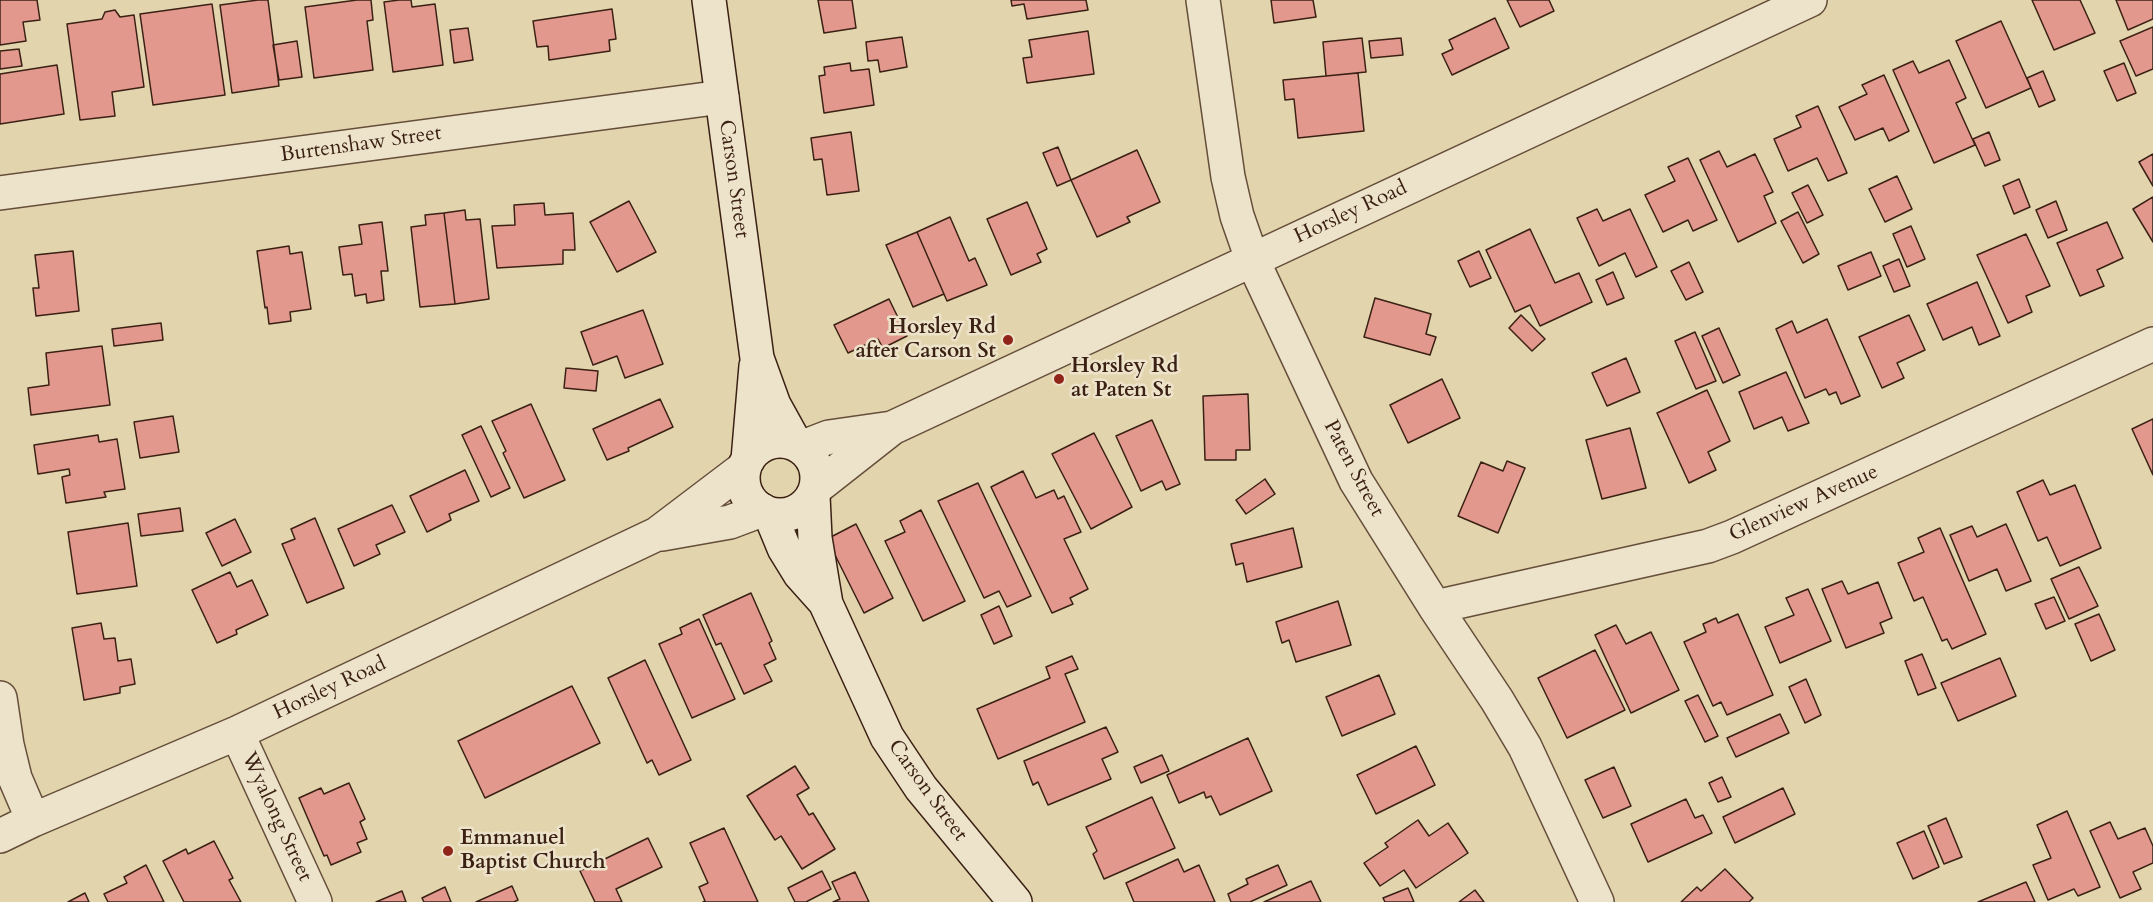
<!DOCTYPE html>
<html>
<head>
<meta charset="utf-8">
<style>
  body { margin:0 }
  canvas { display:block; background:#e2d4ad }
</style>
</head>
<body>
<canvas width="2153" height="902"></canvas>
<script>
const g = document.querySelector('canvas').getContext('2d');
g.lineJoin = 'round';
function fill(path, color) {
  g.fillStyle = color;
  g.fill(path, 'evenodd');
}
function toPath(rows) {
  const path = new Path2D();
  for (const r of rows) {
    if (r.length === 3) {
      path.moveTo(r[0] + r[2], r[1]);
      path.arc(r[0], r[1], r[2], 0, 2 * Math.PI);
      continue;
    }
    path.moveTo(r[0], r[1]);
    for (let i = 2; i < r.length; i += 2) path.lineTo(r[i], r[i + 1]);
  }
  return path;
}
function strokePath(path, color, width, dash) {
  g.strokeStyle = color;
  g.lineWidth = width;
  g.lineCap = dash ? 'butt' : 'round';
  g.setLineDash(dash || []);
  g.stroke(path);
}
function label(font, color, halo, rows, align = 'center') {
  g.font = font + ' Cardo,serif';
  g.lineWidth = 5;
  g.setLineDash([]);
  g.textBaseline = 'middle';
  g.strokeStyle = halo;
  g.fillStyle = color;
  for (const [text, x, y, turn = 0] of rows) {
    g.save();
    g.translate(x, y);
    g.rotate((+turn || 0) * Math.PI / 180);
    g.textAlign = isNaN(turn) ? turn : align;
    if (halo) g.strokeText(text, 0, 0);
    g.fillText(text, 0, 0);
    g.restore();
  }
}
const building = toPath([
  [0,0,37,0,40,20,23,22,26,41,0,45,0,0],
  [258,0,268,0,279,86,232,93,220,5,258,0],
  [357,0,371,0,373,20,367,21,373,70,314,78,305,7,357,0],
  [399,0,411,0,412,7,435,4,443,65,393,72,384,2,399,0],
  [818,0,852,0,856,28,824,33,818,0],
  [1011,0,1086,0,1088,10,1027,19,1024,4,1012,6,1011,0],
  [1271,0,1313,0,1316,17,1274,23,1271,0],
  [1507,0,1549,0,1554,11,1520,27,1507,0],
  [2032,0,2080,0,2095,33,2054,50,2032,0],
  [2116,0,2153,0,2153,19,2128,30,2116,0],
  [212,4,225,95,153,105,140,14,212,4],
  [612,9,616,39,609,40,610,51,549,60,548,46,537,47,533,21,612,9],
  [115,10,120,17,134,15,144,87,112,92,115,116,80,120,67,24,102,19,105,12,115,10],
  [1495,18,1509,48,1452,75,1442,54,1453,49,1449,40,1495,18],
  [2001,21,2031,88,1986,108,1956,41,2001,21],
  [2153,27,2153,69,2136,76,2120,41,2153,27],
  [468,28,473,60,454,63,450,30,468,28],
  [1088,31,1094,74,1027,83,1023,58,1032,57,1029,40,1088,31],
  [902,37,907,67,880,72,878,60,868,61,866,42,902,37],
  [1362,38,1366,72,1326,76,1323,42,1362,38],
  [1401,38,1403,55,1371,58,1369,41,1401,38],
  [297,41,302,77,279,80,273,45,297,41],
  [19,49,22,66,0,69,0,51,19,49],
  [1949,60,1966,98,1956,103,1975,145,1934,163,1893,70,1913,61,1919,73,1949,60],
  [850,63,851,71,869,69,874,105,824,113,819,76,825,75,824,67,850,63],
  [2124,63,2136,93,2117,101,2104,71,2124,63],
  [57,65,64,114,0,124,0,74,57,65],
  [2043,71,2055,100,2039,107,2027,78,2043,71],
  [1358,73,1364,131,1298,138,1294,99,1285,100,1283,80,1358,73],
  [1884,75,1909,131,1889,141,1883,128,1855,140,1839,107,1867,94,1862,85,1884,75],
  [1818,106,1847,173,1828,181,1817,158,1788,171,1774,139,1801,127,1796,116,1818,106],
  [851,132,859,191,827,195,822,159,814,160,811,138,851,132],
  [1989,132,2000,160,1985,166,1973,139,1989,132],
  [1058,147,1071,180,1057,186,1043,153,1058,147],
  [1137,150,1160,202,1127,217,1130,222,1097,237,1071,180,1137,150],
  [1719,151,1727,167,1755,154,1773,192,1764,196,1776,223,1738,242,1700,160,1719,151],
  [2153,154,2153,186,2139,162,2153,154],
  [1688,158,1717,220,1693,231,1688,220,1663,232,1645,195,1675,181,1668,167,1688,158],
  [1897,176,1912,209,1885,222,1869,189,1897,176],
  [2019,179,2030,207,2014,214,2003,186,2019,179],
  [1808,185,1823,215,1807,223,1792,193,1808,185],
  [2153,197,2153,242,2133,209,2153,197],
  [629,201,656,252,617,272,590,222,629,201],
  [2056,201,2067,230,2048,238,2036,210,2056,201],
  [1027,202,1047,249,1037,254,1041,262,1011,275,987,219,1027,202],
  [544,203,545,215,573,213,575,250,563,250,563,264,497,268,492,226,515,225,514,205,544,203],
  [1597,209,1603,221,1630,209,1657,267,1636,277,1625,253,1599,266,1577,218,1597,209],
  [465,210,466,220,480,219,489,299,455,304,444,213,465,210],
  [1798,212,1819,254,1803,263,1781,221,1798,212],
  [444,213,455,304,420,307,411,227,426,225,425,215,444,213],
  [950,217,969,261,975,258,987,285,947,301,917,232,950,217],
  [382,222,388,271,381,271,384,300,367,303,366,294,355,296,352,274,343,275,339,247,362,244,359,225,382,222],
  [2107,222,2123,258,2097,270,2104,286,2080,296,2057,243,2107,222],
  [1911,226,1925,259,1907,267,1893,234,1911,226],
  [1530,229,1555,283,1579,273,1592,302,1540,326,1530,305,1515,312,1486,250,1530,229],
  [917,232,944,294,913,307,886,245,917,232],
  [2026,234,2050,286,2026,296,2032,312,2008,323,1977,255,2026,234],
  [289,246,290,254,302,252,311,309,290,312,291,321,269,324,267,307,265,308,257,251,289,246],
  [73,251,79,311,36,316,33,288,39,288,35,255,73,251],
  [1479,251,1491,278,1470,287,1458,261,1479,251],
  [1871,252,1881,276,1848,290,1838,266,1871,252],
  [1899,259,1910,286,1894,292,1883,266,1899,259],
  [1689,262,1703,292,1686,300,1671,271,1689,262],
  [1613,272,1624,298,1607,305,1596,280,1613,272],
  [1977,282,2000,336,1979,345,1972,327,1943,340,1927,304,1977,282],
  [1375,298,1431,314,1426,334,1436,337,1430,355,1364,337,1375,298],
  [889,299,907,336,883,348,878,339,848,353,834,325,889,299],
  [643,310,663,364,625,378,617,356,593,365,581,332,643,310],
  [1521,315,1545,339,1532,351,1509,328,1521,315],
  [1909,315,1925,350,1897,363,1904,378,1882,388,1859,337,1909,315],
  [1827,319,1860,396,1841,404,1836,392,1829,395,1826,389,1805,398,1776,329,1792,321,1797,333,1827,319],
  [161,323,163,340,114,346,112,329,161,323],
  [1719,328,1740,375,1723,383,1702,336,1719,328],
  [1695,332,1716,381,1696,389,1675,341,1695,332],
  [102,346,110,405,31,415,28,388,49,385,46,353,102,346],
  [1626,358,1640,392,1607,406,1592,373,1626,358],
  [566,368,598,371,596,391,564,388,566,368],
  [1786,372,1809,423,1788,431,1782,417,1754,429,1739,392,1786,372],
  [1442,379,1460,418,1408,443,1390,405,1442,379],
  [1707,390,1730,441,1708,452,1716,470,1689,483,1657,413,1707,390],
  [1248,394,1250,450,1236,450,1236,460,1205,460,1203,396,1248,394],
  [660,399,673,427,628,448,629,451,607,460,593,429,660,399],
  [531,404,565,480,524,498,503,453,506,451,492,421,531,404],
  [173,416,179,452,140,458,134,422,173,416],
  [2153,419,2153,475,2132,429,2153,419],
  [1152,420,1180,484,1166,490,1162,481,1141,491,1116,436,1152,420],
  [481,426,510,488,491,497,462,435,481,426],
  [1630,428,1646,488,1602,499,1586,440,1630,428],
  [1094,433,1132,507,1091,529,1052,454,1094,433],
  [98,435,99,442,117,439,125,489,104,492,106,497,66,503,62,477,70,475,69,469,38,474,34,445,98,435],
  [1507,461,1525,468,1498,533,1458,516,1481,462,1503,471,1507,461],
  [465,470,479,501,449,514,451,520,427,532,410,496,465,470],
  [1023,471,1036,498,1054,490,1058,499,1064,496,1081,532,1064,539,1088,589,1070,598,1073,604,1052,613,991,487,1023,471],
  [1265,479,1275,494,1246,514,1236,500,1265,479],
  [2043,480,2050,495,2075,485,2101,548,2060,566,2047,537,2038,541,2017,492,2043,480],
  [978,483,1031,596,1007,607,999,591,984,598,938,501,978,483],
  [392,505,405,532,376,545,380,554,354,566,338,529,392,505],
  [180,508,183,531,141,536,138,514,180,508],
  [921,510,965,601,923,621,885,541,905,532,900,521,921,510],
  [315,518,344,588,307,603,282,544,295,539,291,529,315,518],
  [235,519,251,552,222,566,206,533,235,519],
  [128,523,137,586,77,594,68,532,128,523],
  [856,524,893,598,864,613,827,539,856,524],
  [2006,524,2031,581,2006,591,1997,569,1969,581,1950,535,1972,526,1977,537,2006,524],
  [1293,528,1302,567,1247,582,1243,563,1236,565,1231,544,1293,528],
  [1940,528,1986,634,1952,649,1947,639,1942,641,1923,597,1914,601,1898,563,1924,552,1918,538,1940,528],
  [2079,567,2098,606,2069,619,2051,579,2079,567],
  [230,572,237,587,252,580,268,615,236,630,237,634,217,643,192,590,230,572],
  [1842,581,1848,594,1878,582,1892,618,1880,623,1884,633,1846,648,1822,589,1842,581],
  [1808,589,1831,641,1780,663,1765,627,1794,615,1786,598,1808,589],
  [751,593,772,641,769,643,776,659,764,665,772,681,744,694,721,643,716,645,703,615,751,593],
  [2054,597,2065,621,2046,629,2035,604,2054,597],
  [1338,601,1351,645,1296,662,1289,640,1282,643,1276,622,1338,601],
  [999,606,1012,636,994,644,981,615,999,606],
  [1738,614,1773,695,1727,715,1721,702,1713,706,1684,642,1706,632,1703,624,1716,618,1718,623,1738,614],
  [2099,614,2115,650,2091,661,2075,624,2099,614],
  [699,619,735,699,692,718,659,644,682,634,680,628,699,619],
  [101,623,104,639,115,638,118,661,131,659,135,684,120,687,120,693,84,700,72,628,101,623],
  [1616,625,1626,644,1651,632,1679,690,1631,713,1595,635,1616,625],
  [1595,650,1625,710,1567,738,1538,678,1595,650],
  [1922,654,1936,688,1918,695,1905,661,1922,654],
  [1072,656,1078,669,1065,674,1085,722,998,759,977,709,1050,678,1046,667,1072,656],
  [2000,658,2016,696,1958,721,1941,683,2000,658],
  [645,660,691,760,659,775,652,760,647,763,608,678,645,660],
  [1379,675,1395,714,1342,736,1326,697,1379,675],
  [1806,679,1821,715,1805,723,1789,687,1806,679],
  [572,686,600,743,485,798,458,741,572,686],
  [1698,695,1718,736,1705,742,1685,701,1698,695],
  [1780,714,1789,733,1736,757,1727,738,1780,714],
  [1106,727,1118,752,1102,759,1111,779,1048,805,1038,782,1033,785,1024,761,1106,727],
  [1248,738,1272,791,1220,815,1211,796,1206,798,1204,792,1179,803,1167,775,1248,738],
  [1416,746,1435,785,1376,814,1357,775,1416,746],
  [1162,755,1169,771,1141,783,1134,767,1162,755],
  [795,766,809,788,797,795,809,815,813,813,835,849,802,869,781,836,775,840,747,796,795,766],
  [1614,767,1631,806,1603,818,1585,780,1614,767],
  [1722,777,1731,797,1718,802,1709,783,1722,777],
  [349,783,365,819,360,822,367,839,357,843,361,852,331,865,327,855,324,856,299,798,321,788,324,794,349,783],
  [1783,788,1795,814,1735,843,1723,817,1783,788],
  [1152,797,1175,848,1104,879,1093,854,1097,851,1086,827,1152,797],
  [1686,799,1695,818,1703,815,1712,833,1648,862,1631,824,1686,799],
  [2067,811,2100,887,2078,896,2074,889,2048,900,2033,865,2051,858,2037,825,2067,811],
  [1946,818,1962,857,1944,864,1928,826,1946,818],
  [1418,820,1429,836,1448,823,1468,853,1416,888,1404,870,1380,886,1364,863,1388,847,1385,843,1418,820],
  [2110,822,2118,839,2145,828,2153,846,2153,863,2133,872,2141,889,2120,898,2090,831,2110,822],
  [724,828,758,902,703,902,705,901,699,887,708,883,690,843,724,828],
  [1924,831,1939,867,1913,879,1897,843,1924,831],
  [648,838,662,867,616,889,622,902,595,902,580,871,648,838],
  [214,841,233,878,229,880,241,902,184,902,163,861,186,849,188,854,214,841],
  [1178,859,1184,872,1199,865,1215,902,1134,902,1126,883,1178,859],
  [146,865,164,902,108,902,104,894,127,883,124,877,146,865],
  [1278,865,1287,885,1250,902,1231,902,1228,894,1248,884,1246,879,1278,865],
  [1725,869,1753,898,1749,902,1681,902,1697,887,1701,891,1725,869],
  [822,871,831,889,806,902,795,902,788,888,822,871],
  [855,872,869,902,833,902,840,899,832,882,855,872],
  [1311,881,1321,902,1264,902,1311,881],
  [2026,882,2035,902,1978,902,2026,882],
  [512,886,518,900,514,902,476,902,512,886],
  [445,887,451,902,424,902,422,898,445,887],
  [1408,888,1414,902,1385,902,1383,898,1408,888],
  [1475,890,1484,902,1459,902,1475,890],
  [402,891,406,902,376,902,402,891],
  [85,893,89,902,68,902,85,893]
]);
fill(building, '#e3988e');
strokePath(building, '#3b2114', 1.5);
const street = toPath([
  [1203,0,1228,177,1237,216,1252,259,1356,481,1435,607,1497,700,1525,747,1597,902],
  [0,193,722,97],
  [803,447,829,437,892,428],
  [817,487,892,428,1810,0],
  [662,534,730,522,762,510],
  [1435,607,1708,546,1732,537,2153,344],
  [0,698,7,745,15,778,33,820],
  [237,733,315,902],
  [0,836,33,820,237,733,657,534,744,468]
]);
const secondary = toPath([
  [709,0,757,358,774,405,795,443],
  [780,478,37],
  [748,460,756,366],
  [813,496,815,538,826,604,887,737,921,788,1015,902],
  [770,514,784,548,800,574,825,602]
]);
strokePath(street, '#654e3a', 36);
strokePath(secondary, '#3b2114', 36);
strokePath(street, '#ece3ca', 33);
strokePath(secondary, '#ece3ca', 33);
for (const [x, y, r, color] of [
  [1008,340,6,"#8f2418"],
  [1059,379,6,"#8f2418"],
  [448,851,6,"#8f2418"]
]) {
  const dot = new Path2D();
  dot.arc(x, y, r, 0, 2 * Math.PI);
  g.fillStyle = color;
  g.fill(dot);
  strokePath(dot, '#ece3ca', 2);
}
label('21px', '#3b2114', '#ece3ca', [
  ["Burtenshaw Street",361,145,-8],
  ["Carson Street",733,179,82],
  ["Horsley Road",1351,213,-25],
  ["Paten Street",1353,469,62],
  ["Glenview Avenue",1804,504,-24],
  ["Horsley Road",330,689,-25],
  ["Carson Street",927,791,54],
  ["Wyalong Street",276,817,65]
]);
label('bold 21px', '#3b2114', '#ece3ca', [
  ["Horsley Rd",996,328,"right"],
  ["after Carson St",996,352,"right"],
  ["Horsley Rd",1071,367],
  ["at Paten St",1071,391],
  ["Emmanuel",460,839],
  ["Baptist Church",460,863]
], 'left');
</script>
</body>
</html>
